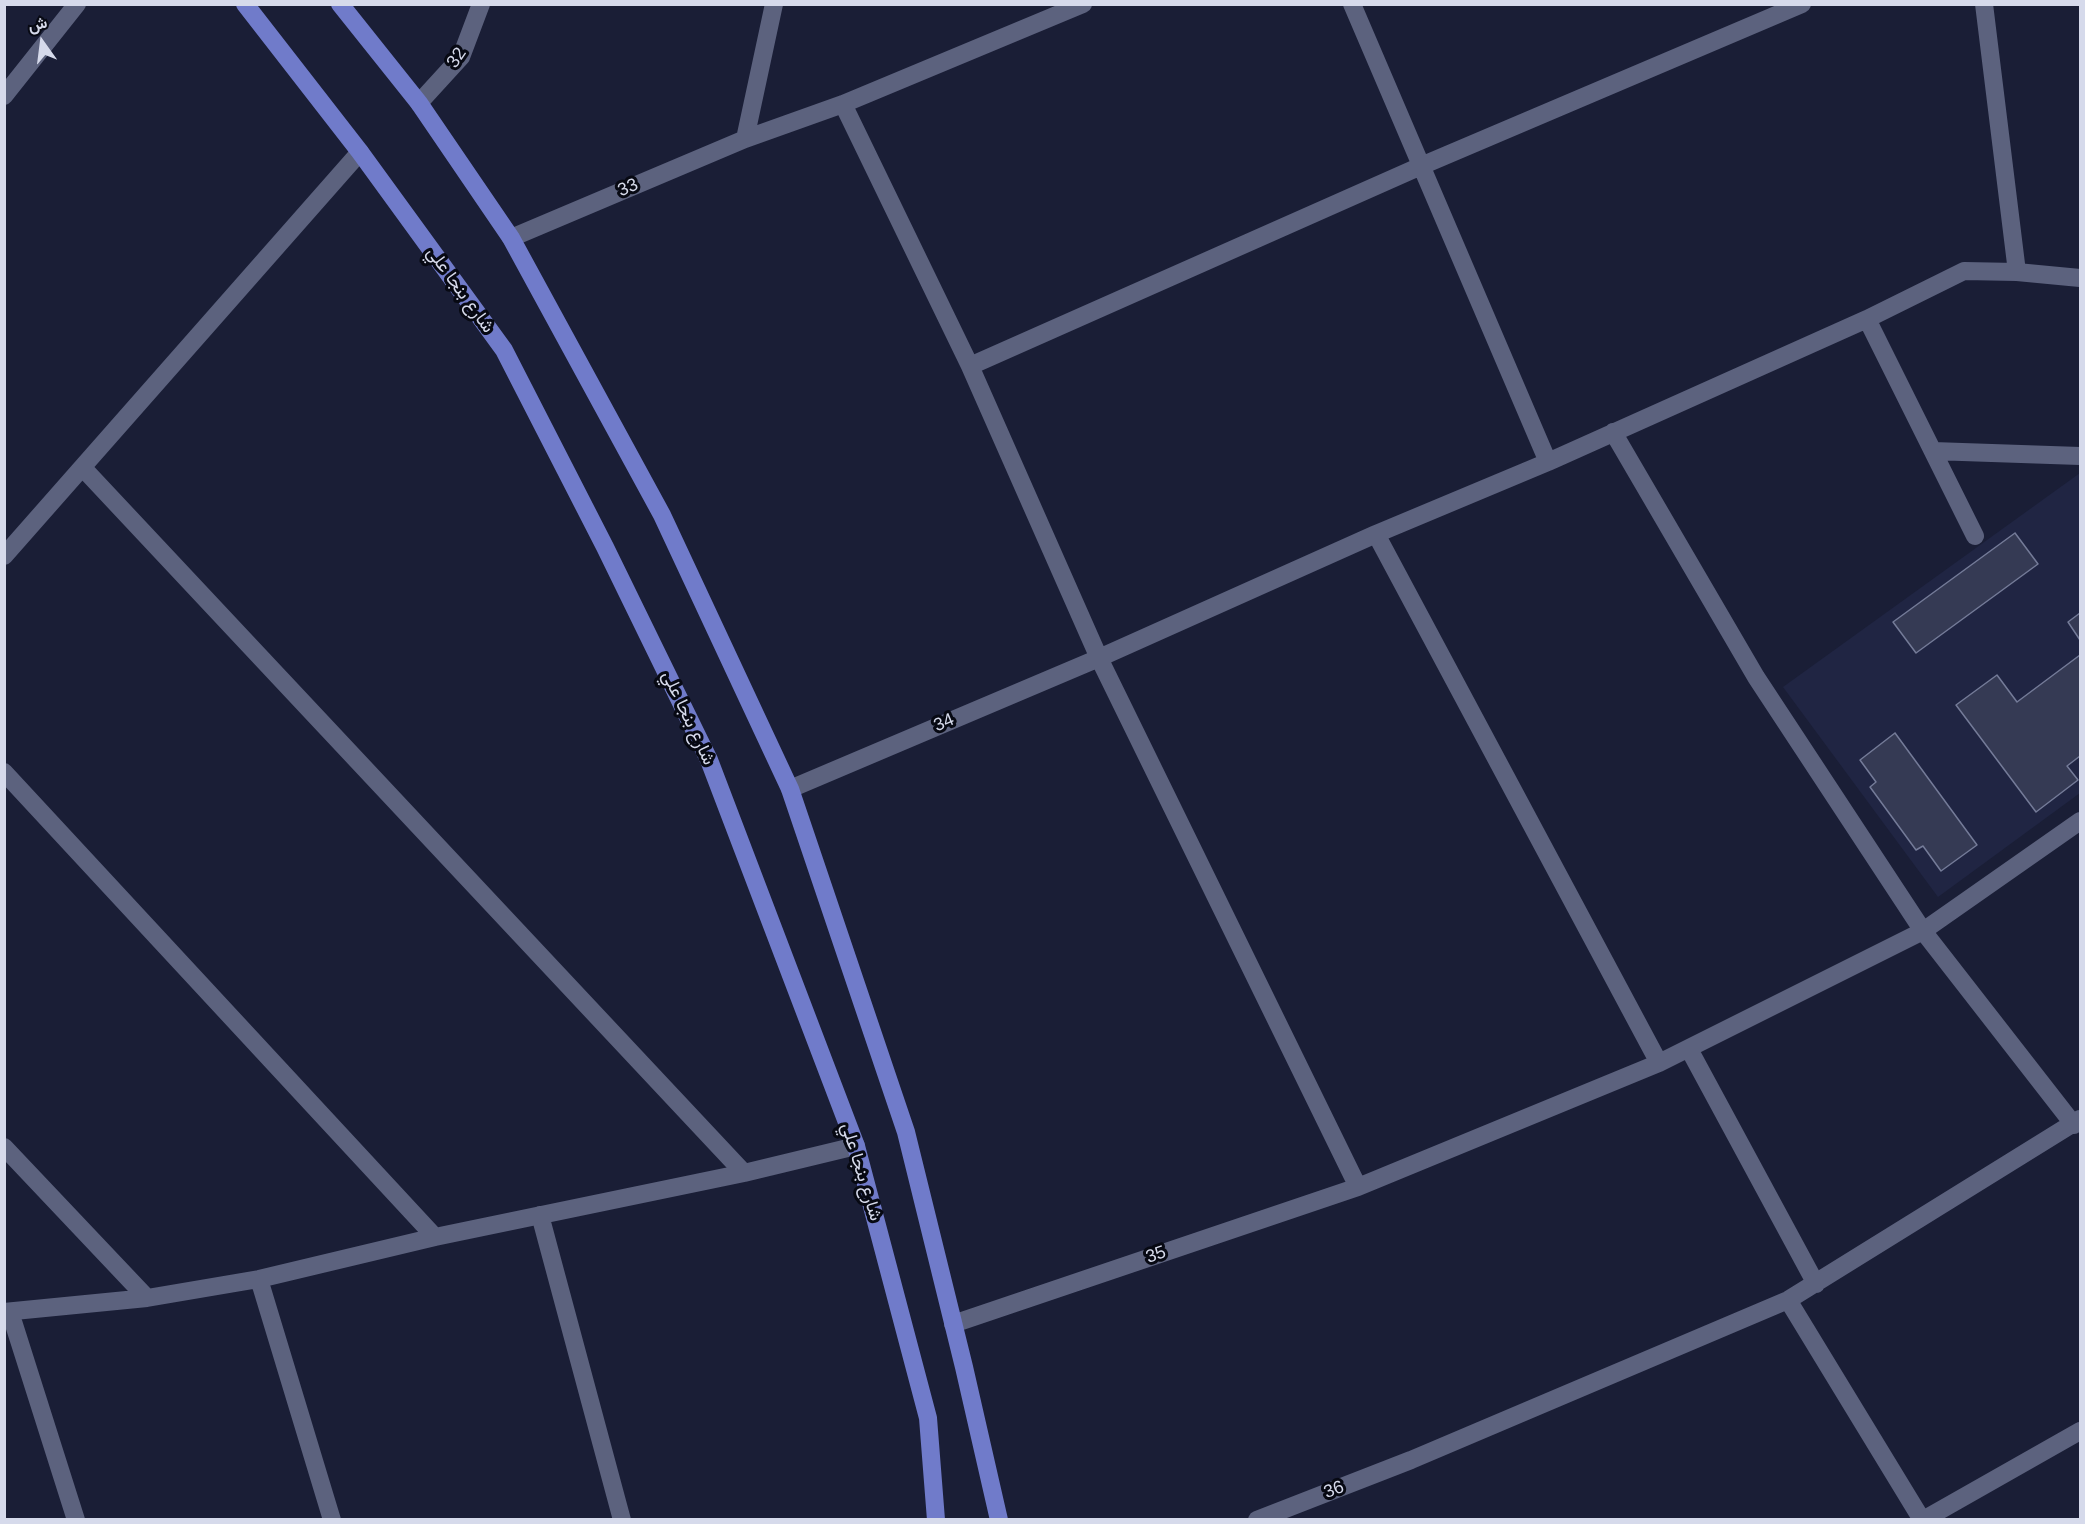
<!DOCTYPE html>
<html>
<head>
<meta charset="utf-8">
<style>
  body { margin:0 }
  #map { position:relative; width:2085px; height:1524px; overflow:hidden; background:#1a1e36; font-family:Helvetica,Vazirmatn,sans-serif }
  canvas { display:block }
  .frame { position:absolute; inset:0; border:6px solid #d6daeb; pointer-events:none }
  .north { position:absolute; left:12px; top:12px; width:60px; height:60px; -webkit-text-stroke:4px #070913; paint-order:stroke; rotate:346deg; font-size:16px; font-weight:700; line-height:24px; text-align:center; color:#d6daeb }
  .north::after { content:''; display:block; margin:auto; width:21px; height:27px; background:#d6daeb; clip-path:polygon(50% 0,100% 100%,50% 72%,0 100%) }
</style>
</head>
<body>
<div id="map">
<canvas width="2085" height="1524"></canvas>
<div class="frame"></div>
<div class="north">ش</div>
</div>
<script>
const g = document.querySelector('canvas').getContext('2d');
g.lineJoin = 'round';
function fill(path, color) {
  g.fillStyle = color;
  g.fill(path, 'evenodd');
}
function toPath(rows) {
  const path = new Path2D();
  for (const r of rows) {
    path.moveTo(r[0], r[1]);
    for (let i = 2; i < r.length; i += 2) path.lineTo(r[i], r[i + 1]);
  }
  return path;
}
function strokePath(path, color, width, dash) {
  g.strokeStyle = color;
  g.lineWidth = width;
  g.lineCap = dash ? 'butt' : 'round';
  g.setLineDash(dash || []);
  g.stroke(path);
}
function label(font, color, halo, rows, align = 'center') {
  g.font = font + ' Helvetica,Vazirmatn,sans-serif';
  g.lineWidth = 6;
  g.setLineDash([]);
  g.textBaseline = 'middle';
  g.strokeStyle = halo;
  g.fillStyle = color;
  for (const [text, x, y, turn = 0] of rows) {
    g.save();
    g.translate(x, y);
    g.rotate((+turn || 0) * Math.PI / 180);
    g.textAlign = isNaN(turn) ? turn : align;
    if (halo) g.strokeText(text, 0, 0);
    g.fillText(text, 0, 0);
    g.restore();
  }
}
fill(toPath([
  [2080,473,2080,793,1938,897,1783,687]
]), '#202543');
const building = toPath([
  [2015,533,2038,564,1916,653,1893,622,2015,533],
  [2080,613,2080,640,2068,622,2080,613],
  [2080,655,2080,756,2067,766,2078,780,2036,812,1956,705,1997,675,2017,702,2080,655],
  [1895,733,1977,845,1941,871,1923,846,1916,850,1870,787,1876,782,1860,760,1895,733]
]);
fill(building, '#353a54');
strokePath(building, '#747b98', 1.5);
strokePath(toPath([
  [1352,4,1548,462],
  [1984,4,2017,272],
  [4,96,77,4],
  [419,103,461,57,481,4],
  [843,104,970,366,1099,658,1358,1187],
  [745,139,774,4],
  [511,238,745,139,843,104,1083,4],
  [1867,319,1975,536],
  [970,366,1421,166,1802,4],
  [1613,432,1756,677,1923,931,2074,1125],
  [1933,451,2080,456],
  [83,468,744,1173],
  [1376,534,1659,1063],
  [4,556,360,152],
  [4,772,435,1237],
  [790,789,1099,658,1376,534,1548,462,1867,319,1964,271,2017,272,2080,278],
  [1689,1049,1816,1284],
  [4,1147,147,1298],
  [540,1215,622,1520],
  [259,1279,332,1520],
  [1788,1300,1922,1520],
  [4,1312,147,1298,259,1279,435,1237,744,1173,856,1146],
  [10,1312,76,1520],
  [953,1324,1358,1187,1659,1063,1923,931,2080,821],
  [1257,1520,1411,1460,1788,1300,2080,1119],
  [1923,1520,2080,1431]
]), '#5c627e', 18);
strokePath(toPath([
  [245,4,360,152,504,350,605,547,709,760,856,1146,928,1418,936,1520],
  [340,4,419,103,511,238,662,515,790,789,906,1132,964,1367,999,1520]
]), '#707bca', 18);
label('18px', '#d6daeb', '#070913', [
  ["32",457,58,-56],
  ["33",628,188,-23],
  ["شارع بنجا علي",460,290,54],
  ["شارع بنجا علي",688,718,65],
  ["34",944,723,-23],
  ["شارع بنجا علي",861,1172,73],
  ["35",1156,1255,-19],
  ["36",1334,1490,-21]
]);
</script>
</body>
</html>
